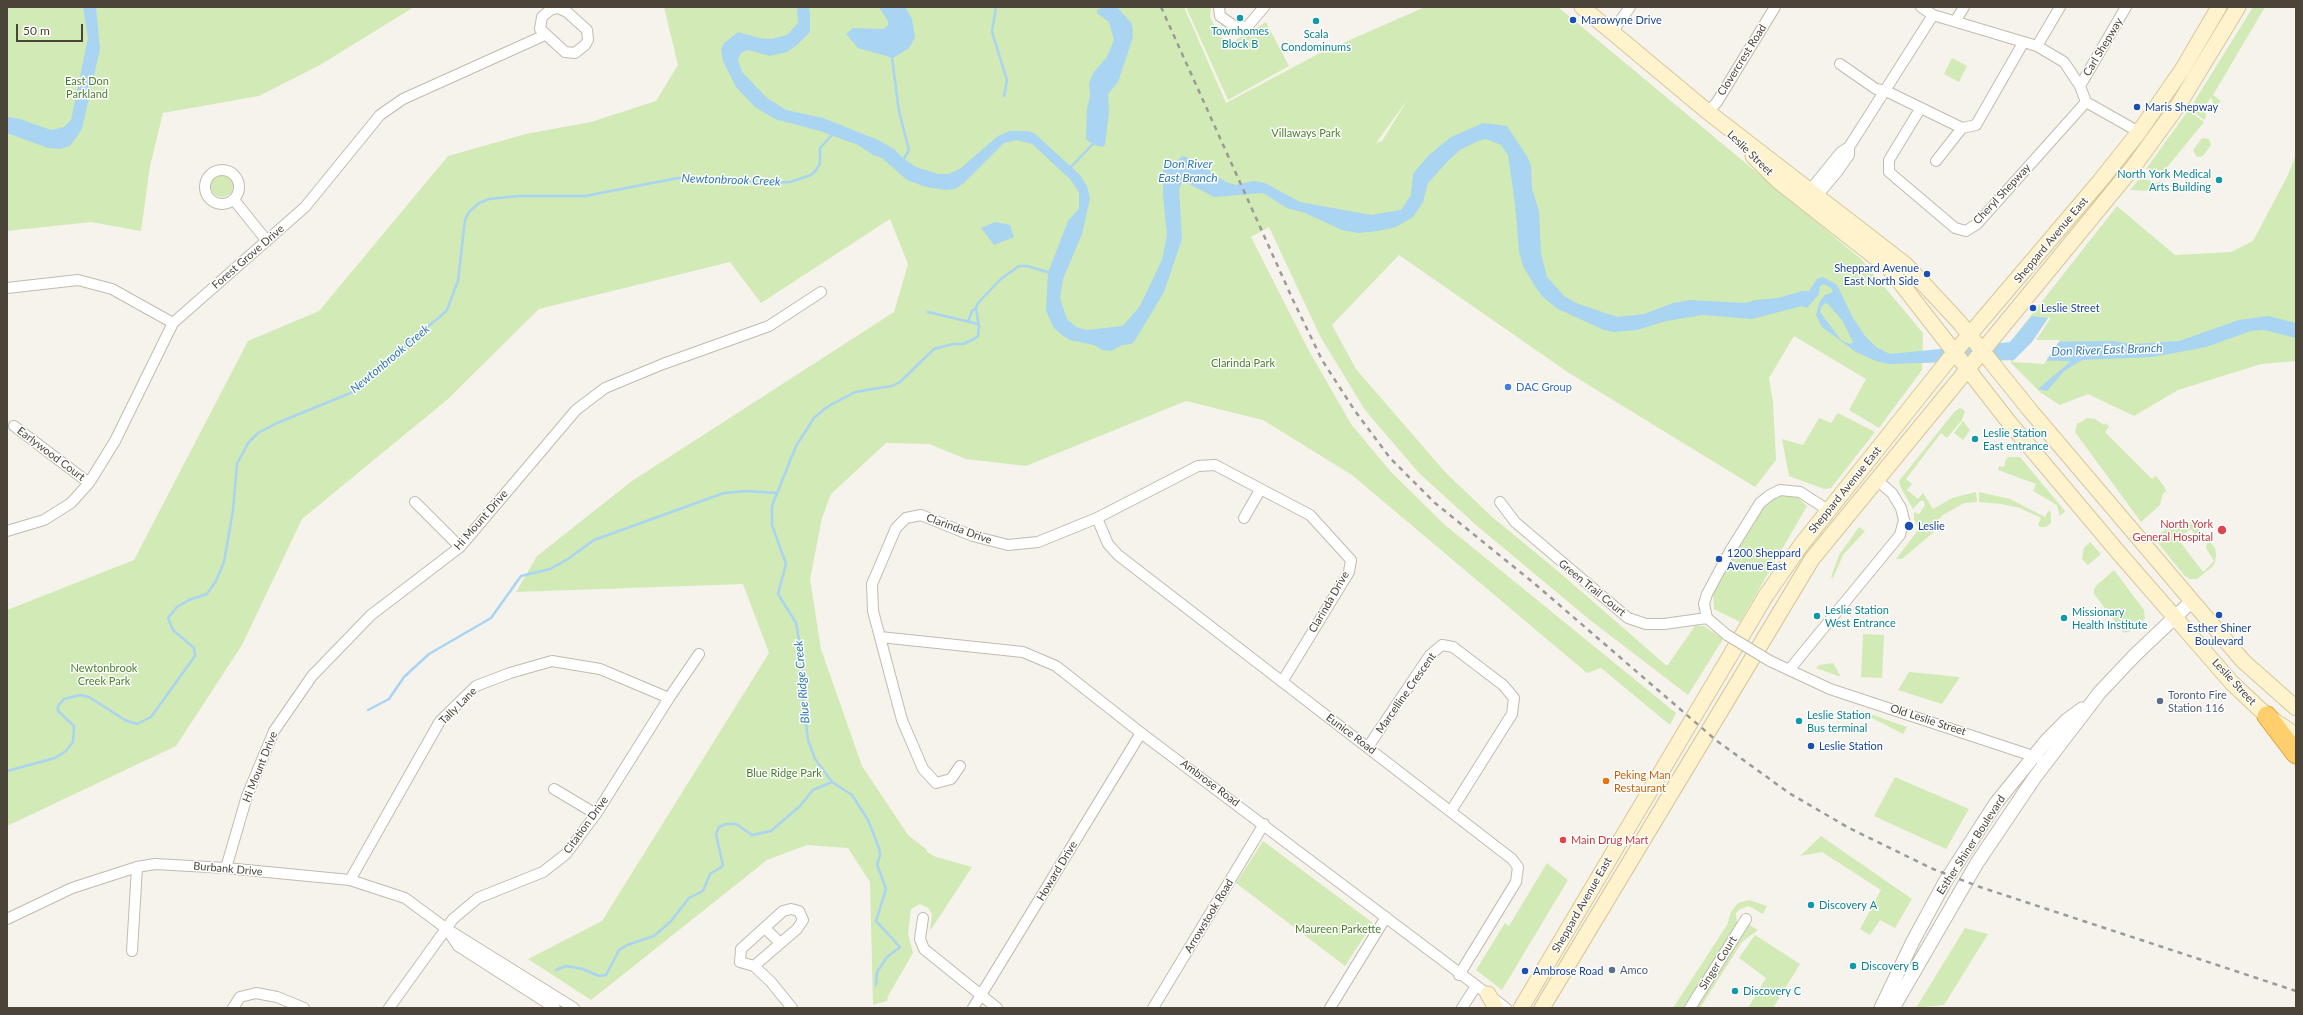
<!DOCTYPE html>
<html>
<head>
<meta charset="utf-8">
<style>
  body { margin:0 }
  #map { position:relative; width:2303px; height:1015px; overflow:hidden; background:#f6f3ec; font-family:Lato,sans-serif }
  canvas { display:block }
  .frame { position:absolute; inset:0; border:8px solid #4b4439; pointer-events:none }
  .scale { position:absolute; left:16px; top:24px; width:67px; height:18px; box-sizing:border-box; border:2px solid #4b4439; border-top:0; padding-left:5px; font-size:12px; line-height:14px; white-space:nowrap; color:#4b4439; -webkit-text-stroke:3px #fff; paint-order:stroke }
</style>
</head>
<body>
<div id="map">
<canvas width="2303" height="1015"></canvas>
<div class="frame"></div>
<div class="scale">50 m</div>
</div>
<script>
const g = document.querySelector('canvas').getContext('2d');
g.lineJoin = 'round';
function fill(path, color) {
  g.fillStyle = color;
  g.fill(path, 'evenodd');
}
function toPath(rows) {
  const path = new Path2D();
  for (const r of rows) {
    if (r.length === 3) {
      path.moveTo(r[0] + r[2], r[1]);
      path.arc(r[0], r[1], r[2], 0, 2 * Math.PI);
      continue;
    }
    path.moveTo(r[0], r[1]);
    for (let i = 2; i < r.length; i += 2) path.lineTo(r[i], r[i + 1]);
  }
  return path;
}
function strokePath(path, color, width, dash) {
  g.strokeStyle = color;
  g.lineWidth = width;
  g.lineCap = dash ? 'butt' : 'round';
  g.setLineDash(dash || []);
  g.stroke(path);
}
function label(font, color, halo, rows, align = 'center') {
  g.font = font + ' Lato,sans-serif';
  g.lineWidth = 3;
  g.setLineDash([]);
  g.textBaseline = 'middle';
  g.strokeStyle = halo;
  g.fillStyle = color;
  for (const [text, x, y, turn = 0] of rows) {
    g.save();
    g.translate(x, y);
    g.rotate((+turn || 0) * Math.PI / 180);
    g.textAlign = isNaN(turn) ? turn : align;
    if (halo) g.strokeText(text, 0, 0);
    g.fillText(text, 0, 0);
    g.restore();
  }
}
fill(toPath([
  [7,7,414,7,320,65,259,96,163,113,150,166,141,231,91,222,7,231],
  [664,7,1184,7,1226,103,1320,53,1425,7,1558,7,1861,259,1923,333,1922,370,1879,428,1849,410,1866,379,1794,336,1769,378,1773,402,1776,460,1755,487,1569,373,1399,255,1332,325,1356,369,1445,472,1491,516,1559,572,1667,666,1695,626,1704,626,1723,639,1688,695,1590,620,1476,525,1419,473,1365,410,1320,336,1269,227,1251,237,1308,349,1351,424,1391,472,1445,525,1676,713,1670,725,1601,668,1587,673,1352,475,1263,420,1186,401,1026,466,966,459,929,444,886,443,831,494,822,518,810,579,821,649,862,766,908,835,927,850,927,852,936,857,972,867,930,931,932,914,928,908,920,904,911,909,908,934,913,953,888,996,887,1001,873,1005,870,882,848,848,807,845,767,860,591,1000,528,959,602,921,769,653,743,584,516,592,537,556,632,481,894,312,908,264,890,219,761,303,730,262,539,309,448,399,302,519,242,645,176,746,7,826,7,610,134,560,248,341,319,311,448,156,526,134,591,122,656,101,678,65],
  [1408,99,1382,141,1376,143],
  [1186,7,1211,7,1210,17,1217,31,1222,38,1234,41,1266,22,1289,66,1228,100],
  [2253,7,2265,7,2213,95,2221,101,2215,109,2211,97,2205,107,2206,117,2204,120,2194,112,2194,102],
  [1952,58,1967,66,1959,82,1944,74],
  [2192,105,2192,113,2204,122,2164,171,2158,174,2149,172,2146,169],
  [2202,138,2209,139,2211,145,2203,156,2197,157,2193,150],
  [2296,155,2296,361,2261,364,2178,390,2134,416,2088,394,2060,405,2041,393,2011,363,2010,342,2117,206,2175,255,2231,252,2253,241,2287,177],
  [222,186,11],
  [2141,177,2155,183,2166,180,2149,191,2130,190],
  [1960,408,1965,411,1962,420,1947,438,1941,433,1906,479,1912,484,1907,490,1918,499,1923,493,1933,509,1952,498,1976,492,1977,502,1964,503,1943,515,1931,527,1934,532,1902,559,1896,559,1919,529,1914,519,1914,512,1919,514,1925,505,1924,501,1920,501,1913,509,1900,486,1899,481,1955,411],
  [1838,413,1875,432,1831,488,1824,489,1789,476,1782,439,1803,445,1819,418,1831,423],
  [2087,418,2095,419,2104,425,2106,423,2109,427,2105,432,2152,479,2156,476,2164,486,2166,492,2163,493,2160,505,2141,522,2075,432,2077,424],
  [1963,421,1970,430,1963,440,1954,433],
  [2009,457,2020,457,2065,511,2060,516,2057,505,2033,491,2036,484,1998,470,1999,466,2004,467,2006,459],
  [1979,492,2010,499,2045,517,2049,510,2051,513,2051,523,2046,527,2040,527,2038,525,2041,518,2020,508,2002,504,1979,502],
  [1778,495,1796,496,1807,506,1740,622,1714,609,1713,591,1764,505],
  [2187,521,2197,527,2204,536,2199,540,2191,529,2178,539,2203,572,2214,561,2206,548,2207,543,2210,542,2215,548,2216,554,2215,563,2212,567,2197,579,2189,579,2184,575,2154,538,2175,522],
  [1859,527,1865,531,1843,555,1833,578,1831,577,1839,555],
  [2090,542,2101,554,2088,565,2082,559,2084,548],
  [2114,570,2144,610,2145,619,2142,621,2131,631,2124,633,2094,594,2094,589,2098,584],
  [1863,634,1884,635,1882,678,1861,677],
  [1833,663,1841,677,1816,668,1819,665],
  [1909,672,1960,677,1942,704,1898,690],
  [1862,711,1907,727,1903,734,1874,719,1860,716],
  [1895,777,1969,809,1946,849,1874,816],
  [1821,836,1912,899,1895,928,1880,920,1870,935,1860,929,1881,890,1822,852,1800,856],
  [1263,841,1373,923,1345,966,1236,883],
  [1547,863,1568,880,1502,990,1476,970,1505,923,1509,926],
  [1749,900,1767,906,1763,914,1749,906,1740,909,1736,913,1737,928,1688,1008,1673,1008,1727,925,1731,912,1738,903],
  [1748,924,1758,930,1742,942,1700,1008,1694,1008],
  [1965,928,1988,934,1944,1005,1916,1008],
  [1755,935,1800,964,1773,1008,1748,1008,1766,978,1739,958]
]), '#d2eab5');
fill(toPath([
  [83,7,96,7,100,49,82,129,70,146,60,149,48,148,7,133,7,117,20,119,51,130,64,127,71,120,88,38],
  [797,7,809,7,810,13,810,32,797,45,787,52,770,56,748,50,741,53,738,60,742,72,767,98,786,110,823,118,878,140,894,149,904,159,916,167,938,174,949,174,961,168,998,136,1010,131,1027,131,1034,133,1080,175,1087,186,1090,198,1082,234,1063,279,1060,298,1067,319,1076,327,1086,330,1123,326,1140,306,1162,260,1167,235,1163,195,1163,169,1166,165,1177,161,1182,156,1201,162,1213,174,1226,182,1236,185,1253,181,1265,183,1300,202,1371,215,1401,210,1411,195,1413,174,1428,156,1451,137,1483,123,1507,126,1528,158,1531,166,1532,189,1539,211,1541,254,1547,277,1564,296,1576,303,1617,317,1644,314,1673,303,1690,300,1745,303,1756,300,1778,298,1802,291,1809,291,1817,279,1823,277,1837,285,1853,318,1865,336,1876,347,1890,354,2010,342,2032,316,2048,318,2032,342,2113,341,2133,344,2179,341,2239,320,2268,316,2296,323,2296,338,2264,330,2251,331,2206,347,2153,357,2082,360,2064,371,2047,391,2038,389,2071,361,2016,360,1889,364,1876,361,1856,352,1822,327,1816,315,1820,301,1825,295,1833,292,1831,288,1824,284,1820,286,1819,294,1807,308,1802,306,1752,319,1703,315,1666,321,1637,330,1614,332,1604,330,1558,309,1543,297,1536,288,1523,266,1519,251,1515,204,1508,155,1501,145,1486,139,1478,141,1460,150,1448,161,1428,183,1423,202,1413,217,1396,227,1378,231,1358,233,1342,230,1305,213,1287,208,1263,193,1214,197,1189,184,1182,183,1179,189,1182,239,1164,292,1134,342,1131,344,1122,345,1111,351,1102,350,1094,345,1070,340,1062,335,1054,328,1046,311,1048,273,1068,221,1079,209,1079,192,1070,179,1032,144,1017,140,1004,143,964,183,955,189,946,190,926,187,907,180,882,158,873,155,858,145,820,131,775,119,755,107,736,87,723,61,721,50,723,44,738,32,759,38,771,39,787,35,798,23],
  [1826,303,1828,304,1842,320,1853,342,1850,344,1841,340,1820,312,1822,306],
  [879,7,905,7,912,19,915,38,909,48,893,58,858,48,846,34,853,28,884,29,888,25,888,21],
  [1104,7,1117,7,1132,24,1133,37,1118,82,1108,94,1109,112,1105,145,1102,147,1092,144,1086,139,1087,109,1090,96,1089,83,1093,73,1107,57,1114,40,1109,22,1097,13,1097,10],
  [995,222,1010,225,1014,237,994,245,981,228]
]), '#a9d4f2');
fill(toPath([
  [2049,317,2050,319,2036,340,2060,340,2044,364,2012,362,2032,342]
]), '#f6f3ec');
strokePath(toPath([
  [996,7,992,32,1007,80,1004,96],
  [892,58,899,111,909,150,902,162],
  [1070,168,1093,144],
  [928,312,978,324],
  [968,322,972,311,976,308],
  [368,710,389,699,404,677,429,654,491,618,521,576,550,569,568,559,594,540,724,493,746,491,776,493],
  [7,771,55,758,66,751,73,742,74,726,58,711,58,706,64,699,80,695,89,697,125,720,137,724,151,717,195,656,194,648,173,630,168,618,177,607,189,600,207,594,216,581,224,562,233,510,237,464,248,443,258,433,277,423,353,392,418,334,441,316,447,310,458,281,465,220,469,212,479,203,489,199,518,196,585,196,678,178,770,183,790,182,811,175,816,170,820,164,820,148,833,134],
  [556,970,566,966,583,969,599,976,606,975,619,950,627,945,654,936,671,921,689,898,703,891,710,874,723,866,716,834,719,827,726,824,736,824,752,835,771,831,800,806,813,790,832,782],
  [876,985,877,972,887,957,900,947,876,921,886,889,877,864,880,856,879,848,868,820,852,795,832,782,815,759,808,740,801,683,803,663,796,623,778,594,786,564,772,525,772,506,796,446,814,418,827,407,855,392,892,386,900,382,934,349,953,344,963,344,974,339,978,336,979,326,976,308,978,303,1001,279,1019,266,1027,266,1051,273]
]), '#a9d4f2', 2.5);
const minor = toPath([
  [1219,7,1220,16,1237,28,1248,26,1264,7],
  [1921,7,1933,15],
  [558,8,567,12,587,30,588,40,585,45,575,53,565,52,540,29,542,17,550,10,558,8],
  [1956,20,1964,7],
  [1612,32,1630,7],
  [2037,46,2060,7],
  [1840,64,1876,89,1886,91,1962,128,1976,125,2023,43],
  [2080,86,2126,7],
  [1920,109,1889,160,1889,172,1955,228,1966,231,1977,224,2086,102],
  [1708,112,1717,102,1775,7],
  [1849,147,1849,155,1837,172,1822,190,1814,192,1815,184,1841,152,1849,147,1933,15,2037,46,2064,62,2080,86,2086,102,2139,132],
  [1936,161,1962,128],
  [222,187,17],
  [234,200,267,241],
  [7,288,78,280,112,289,173,323],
  [14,426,89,483],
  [415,502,460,547],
  [1500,502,1515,522,1628,618,1646,624,1664,624,1707,618],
  [1097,518,1108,544,1118,555,1512,859,1518,867,1516,882,1459,975],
  [1244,518,1260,490],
  [7,531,44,520,71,503,89,483,115,441,173,323,305,207,380,115,403,99,545,35],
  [1727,635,1707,618,1704,604,1707,594,1730,551,1760,503,1770,495,1780,490,1800,492,1828,510],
  [880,637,1023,652,1056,666,1141,733,1506,1008],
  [1770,661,1830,689,2039,758],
  [1789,670,1900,535,1904,520,1901,508,1892,493,1878,481],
  [1368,747,1430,655,1442,645,1453,647,1503,685,1514,698,1512,714,1451,811],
  [960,766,951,779,936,783,923,769,902,720,873,611,872,584,896,528,906,518,921,515,973,536,1008,545,1038,542,1097,518,1198,466,1215,465,1310,515,1351,560,1349,572,1282,682],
  [554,789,596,814],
  [226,868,247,796,274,731,312,676,371,615,460,547,576,410,605,388,663,364,769,326,821,292],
  [350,880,440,721,476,686,510,673,552,661,600,669,669,698],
  [923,918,920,939,924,949,997,1008],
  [7,919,72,888,137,867,155,864,226,868,350,880,405,898,447,929,574,1008],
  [766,929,780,943],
  [448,931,458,946,555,1008],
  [132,951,137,867],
  [754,966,797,929,803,920,799,911,791,909,783,911,741,949,740,962,754,966,771,982,792,1008],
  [233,1008,240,997,256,993,277,997,304,1008],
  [389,1008,453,919,478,898,543,872,566,854,596,814,669,698,699,654],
  [973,1008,1141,733],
  [1153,1008,1264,824],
  [1330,1008,1386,917],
  [1462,1008,1476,986],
  [1690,1008,1746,919]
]);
const tertiary = toPath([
  [1881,1008,1913,941,1945,882,1996,803,2047,740,2067,720,2082,709],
  [1893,1008,1977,863,2035,777,2100,692,2135,655,2192,601]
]);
const secondary = toPath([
  [1582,7,1708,112,1906,265,1959,322,2029,409,2243,661,2296,708],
  [1753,156,1777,180,1889,268,2008,421,2118,552,2232,683,2267,716,2296,735],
  [1488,994,1496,1008],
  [1521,1008,1765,597,1801,545,1954,353,2100,181,2139,132,2182,70,2219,7],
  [1542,1008,1812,559,2134,166,2179,104,2238,7]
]);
const motorway = toPath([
  [2267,716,2296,754]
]);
strokePath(minor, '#c2bbae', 12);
strokePath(tertiary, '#c2bbae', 15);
strokePath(secondary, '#d6c79b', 17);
strokePath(motorway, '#e0a43c', 21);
strokePath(minor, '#fff', 10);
strokePath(tertiary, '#fff', 13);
strokePath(secondary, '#fff3cd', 15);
strokePath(motorway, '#ffcf6e', 19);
strokePath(toPath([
  [1161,7,1293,300,1322,360,1355,411,1390,458,1435,503,1535,584,1717,741,1789,793,1849,828,1933,869,1980,887,2296,991]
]), '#9a9a9a', 2.5, [5, 5]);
const minorBridge = toPath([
  [1727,635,1770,661]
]);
strokePath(minorBridge, '#c2bbae', 12, []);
strokePath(minorBridge, '#fff', 10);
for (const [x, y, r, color] of [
  [1240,18,4,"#0f9aa8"],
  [1573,20,4,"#1a4fb4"],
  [1316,21,4,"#0f9aa8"],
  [2137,107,4,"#1a4fb4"],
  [2219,180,4,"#0f9aa8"],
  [1927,274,4,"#1a4fb4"],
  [2033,308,4,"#1a4fb4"],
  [1508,387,4,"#3f7fe0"],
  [1975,439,4,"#0f9aa8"],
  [1909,526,5,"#1a4fb4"],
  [2222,530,5,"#e0444e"],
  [1719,559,4,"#1a4fb4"],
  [2219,615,4,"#1a4fb4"],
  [1817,616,4,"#0f9aa8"],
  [2064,618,4,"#0f9aa8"],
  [2160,701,4,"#5c6f8a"],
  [1799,721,4,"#0f9aa8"],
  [1811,746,4,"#1a4fb4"],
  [1606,781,4,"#e8710a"],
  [1563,840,4,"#e0444e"],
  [1811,905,4,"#0f9aa8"],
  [1853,966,4,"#0f9aa8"],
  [1612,970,4,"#5c6f8a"],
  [1525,971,4,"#1a4fb4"],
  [1735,991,4,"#0f9aa8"]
]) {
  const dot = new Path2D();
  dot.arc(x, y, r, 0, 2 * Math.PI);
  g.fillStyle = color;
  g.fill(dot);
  strokePath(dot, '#fff', 1.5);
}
label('11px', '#164399', '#fff', [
  ["Marowyne Drive",1581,20],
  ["Maris Shepway",2145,107],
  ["Sheppard Avenue",1919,268,"right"],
  ["East North Side",1919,281,"right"],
  ["Leslie Street",2041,308],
  ["Leslie",1918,526],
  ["1200 Sheppard",1727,553],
  ["Avenue East",1727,566],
  ["Esther Shiner",2219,628,"center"],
  ["Boulevard",2219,641,"center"],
  ["Leslie Station",1819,746],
  ["Ambrose Road",1533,971]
], 'left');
label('11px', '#0d838f', '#fff', [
  ["Townhomes",1240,31,"center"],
  ["Block B",1240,44,"center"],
  ["Scala",1316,34,"center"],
  ["Condominums",1316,47,"center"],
  ["North York Medical",2211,174,"right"],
  ["Arts Building",2211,187,"right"],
  ["Leslie Station",1983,433],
  ["East entrance",1983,446],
  ["Leslie Station",1825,610],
  ["West Entrance",1825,623],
  ["Missionary",2072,612],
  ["Health Institute",2072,625],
  ["Leslie Station",1807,715],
  ["Bus terminal",1807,728],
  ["Discovery A",1819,905],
  ["Discovery B",1861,966],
  ["Discovery C",1743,991]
], 'left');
label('11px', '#4b4439', '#fff', [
  ["Carl Shepway",2103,47,-59],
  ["Clovercrest Road",1742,60,-58],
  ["Leslie Street",1750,153,44],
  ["Cheryl Shepway",2002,194,-47],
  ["Sheppard Avenue East",2051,240,-50],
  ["Forest Grove Drive",248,257,-41],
  ["Earlywood Court",51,454,37],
  ["Sheppard Avenue East",1845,490,-51],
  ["Hi Mount Drive",481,520,-49],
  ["Clarinda Drive",959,529,20],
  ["Green Trail Court",1592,588,39],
  ["Clarinda Drive",1329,602,-60],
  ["Leslie Street",2234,682,47],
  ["Marcelline Crescent",1406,693,-55],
  ["Tally Lane",458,706,-45],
  ["Old Leslie Street",1928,720,18],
  ["Eunice Road",1351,734,37],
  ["Hi Mount Drive",260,767,-68],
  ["Ambrose Road",1210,783,37],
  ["Citation Drive",586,825,-54],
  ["Esther Shiner Boulevard",1971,845,-57],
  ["Burbank Drive",228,869,5],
  ["Howard Drive",1057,871,-59],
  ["Sheppard Avenue East",1582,905,-60],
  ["Arrowstook Road",1209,916,-59],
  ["Singer Court",1718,963,-58]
]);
label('11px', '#4a7f2a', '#fff', [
  ["East Don",87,81],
  ["Parkland",87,94],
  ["Villaways Park",1306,133],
  ["Clarinda Park",1243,363],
  ["Newtonbrook",104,668],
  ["Creek Park",104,681],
  ["Blue Ridge Park",784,773],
  ["Maureen Parkette",1338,929]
]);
label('11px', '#366cbe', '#fff', [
  ["DAC Group",1516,387]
], 'left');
label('11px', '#be3a42', '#fff', [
  ["North York",2213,524],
  ["General Hospital",2213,537],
  ["Main Drug Mart",1571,840,"left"]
], 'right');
label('11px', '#4e5e75', '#fff', [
  ["Toronto Fire",2168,695],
  ["Station 116",2168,708],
  ["Amco",1620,970]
], 'left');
label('11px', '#c56008', '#fff', [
  ["Peking Man",1614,775],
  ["Restaurant",1614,788]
], 'left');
label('italic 12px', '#2e7ab2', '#fff', [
  ["Don River",1188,164],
  ["East Branch",1188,178],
  ["Newtonbrook Creek",731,180,2],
  ["Don River East Branch",2107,350,-2],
  ["Newtonbrook Creek",390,359,-40],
  ["Blue Ridge Creek",802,682,-95]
]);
</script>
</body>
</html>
